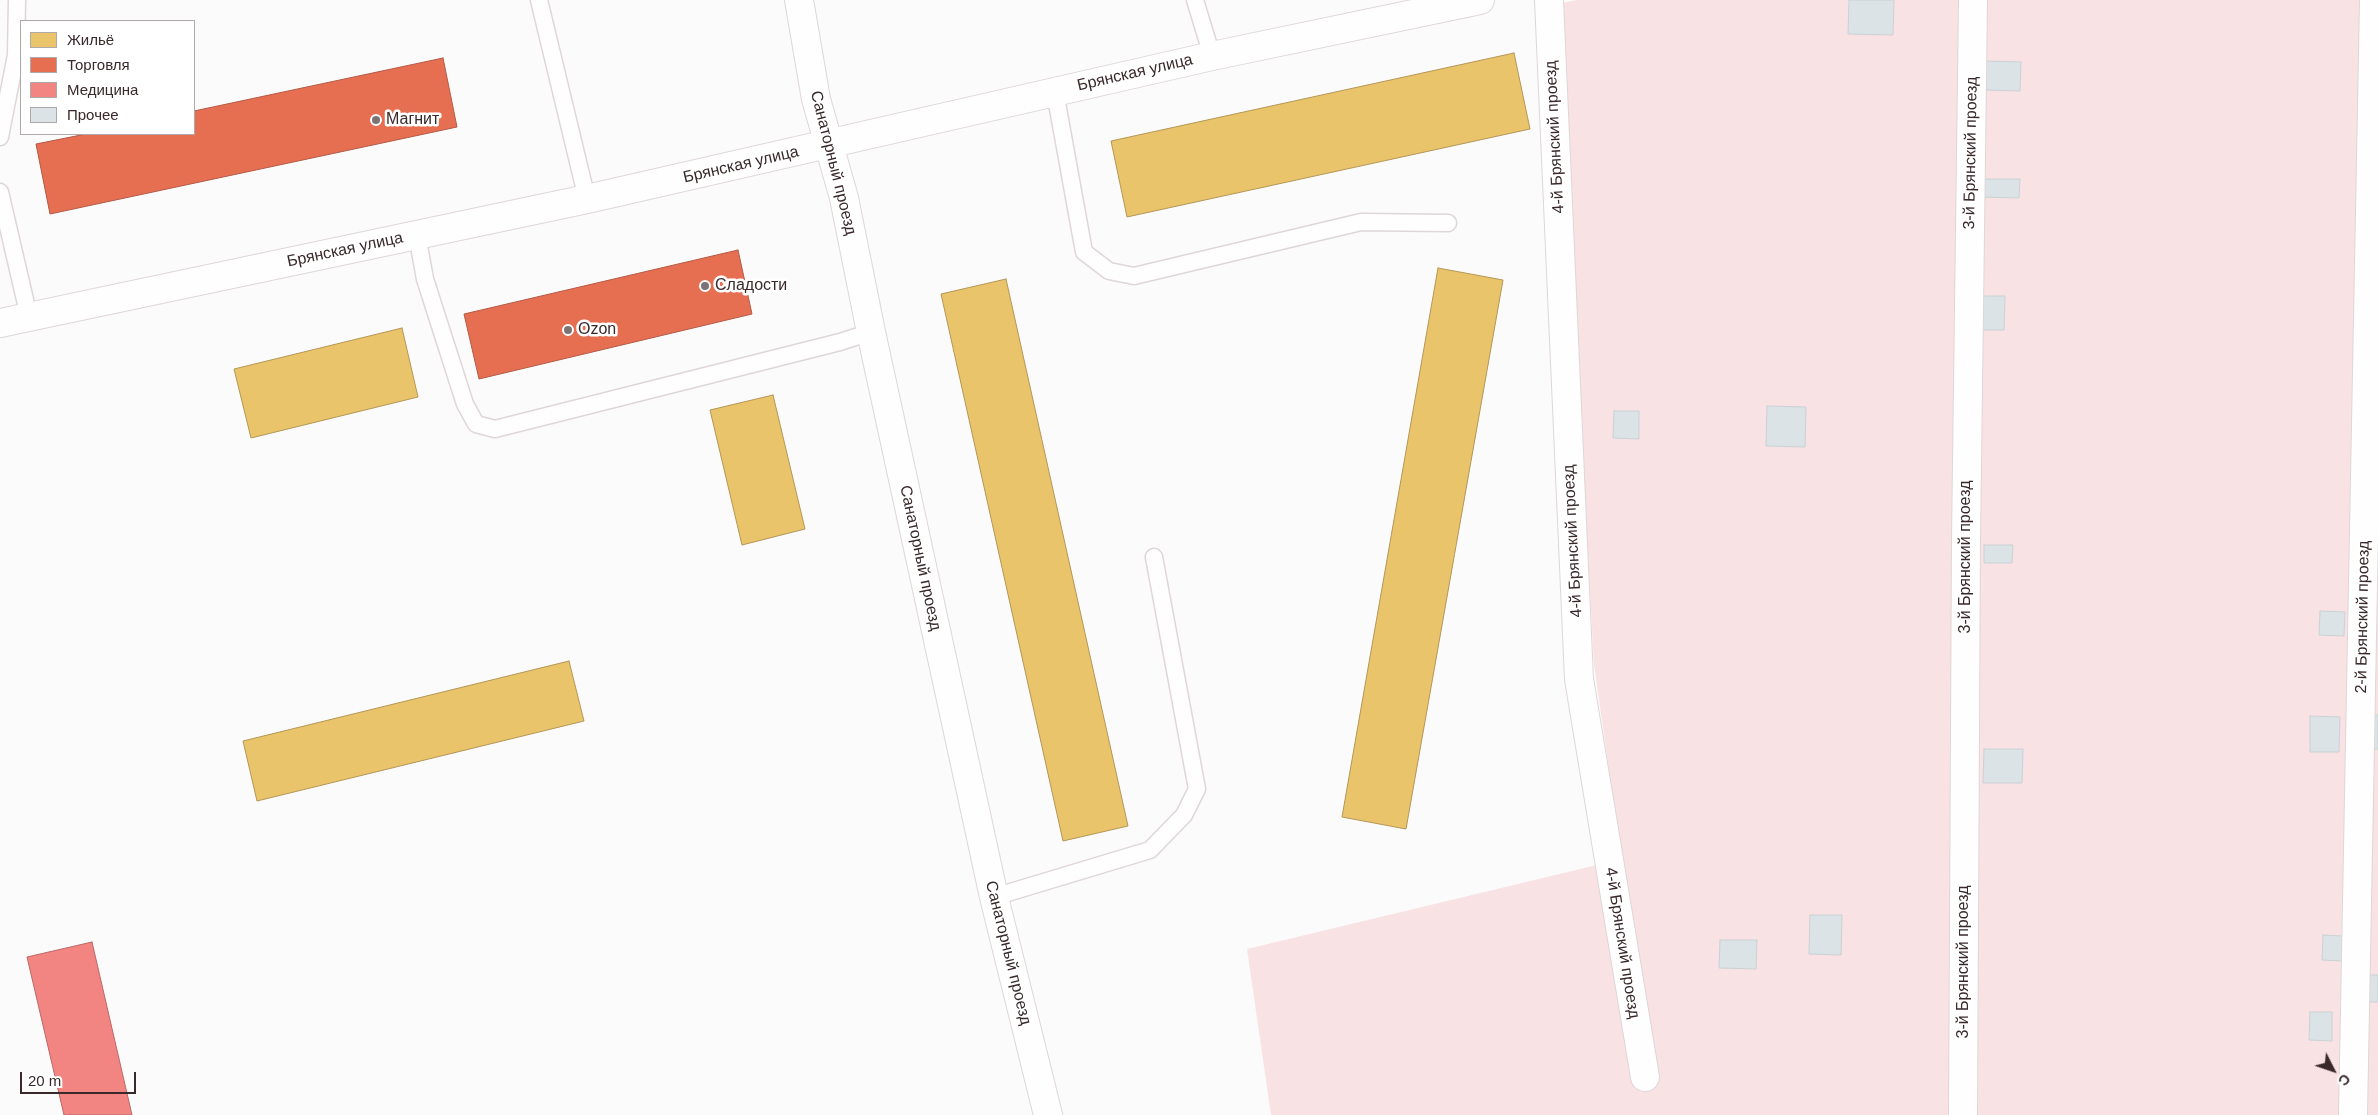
<!DOCTYPE html>
<html>
<head>
<meta charset="utf-8">
<style>
  body { margin:0 }
  #map { position:relative; width:2378px; height:1115px; overflow:hidden; background:#fbfbfb; font-family:Helvetica,sans-serif }
  canvas { display:block }
  .legend { position:absolute; left:20px; top:20px; width:175px; height:115px; box-sizing:border-box; background:#fff; border:1px solid #b0a9aa; margin:0; padding:6px 9px; list-style:none; font-size:15px; color:#39292b }
  .legend li { display:flex; align-items:center; gap:10px; height:25px }
  .legend b { width:25px; border:1px solid #b0a9aa }
  .north { position:absolute; left:2308px; top:1045px; width:50px; height:50px; -webkit-text-stroke:4px #fff; paint-order:stroke; rotate:131deg; font-size:14px; font-weight:700; line-height:20px; text-align:center; color:#39292b }
  .north::after { content:''; display:block; margin:auto; width:18px; height:22px; background:#39292b; clip-path:polygon(50% 0,100% 100%,50% 72%,0 100%) }
  .scale { position:absolute; left:20px; top:1072px; width:116px; height:22px; box-sizing:border-box; border:2px solid #39292b; border-top:0; padding-left:6px; font-size:15px; line-height:18px; white-space:nowrap; color:#39292b; -webkit-text-stroke:4px #fff; paint-order:stroke }
</style>
</head>
<body>
<div id="map">
<canvas width="2378" height="1115"></canvas>
<ul class="legend">
<li><b style="height:14px;background:#e9c46a"></b>Жильё</li>
<li><b style="height:14px;background:#e76f51"></b>Торговля</li>
<li><b style="height:14px;background:#f28482"></b>Медицина</li>
<li><b style="height:14px;background:#dce3e7"></b>Прочее</li>
</ul>
<div class="north">С</div>
<div class="scale">20 m</div>
</div>
<script>
const g = document.querySelector('canvas').getContext('2d');
g.lineJoin = 'round';
function fill(path, color) {
  g.fillStyle = color;
  g.fill(path, 'evenodd');
}
function toPath(rows) {
  const path = new Path2D();
  for (const r of rows) {
    path.moveTo(r[0], r[1]);
    for (let i = 2; i < r.length; i += 2) path.lineTo(r[i], r[i + 1]);
  }
  return path;
}
function strokePath(path, color, width, dash) {
  g.strokeStyle = color;
  g.lineWidth = width;
  g.lineCap = dash ? 'butt' : 'round';
  g.setLineDash(dash || []);
  g.stroke(path);
}
function label(font, color, halo, rows, align = 'center') {
  g.font = font + ' Helvetica,sans-serif';
  g.lineWidth = 5;
  g.setLineDash([]);
  g.textBaseline = 'middle';
  g.strokeStyle = halo;
  g.fillStyle = color;
  for (const [text, x, y, turn = 0] of rows) {
    g.save();
    g.translate(x, y);
    g.rotate((+turn || 0) * Math.PI / 180);
    g.textAlign = isNaN(turn) ? turn : align;
    if (halo) g.strokeText(text, 0, 0);
    g.fillText(text, 0, 0);
    g.restore();
  }
}
fill(toPath([
  [1576,0,2378,0,2378,1115,1271,1115,1247,949,1622,859,1594,665,1559,4]
]), '#f9e2e4');
const homes = toPath([
  [1514,53,1530,129,1127,217,1111,141,1514,53],
  [1438,268,1503,280,1406,829,1342,817,1438,268],
  [1006,279,1128,826,1063,841,941,294,1006,279],
  [402,328,418,397,251,438,234,369,402,328],
  [773,395,805,529,742,545,710,410,773,395],
  [569,661,584,721,257,801,243,741,569,661]
]);
fill(homes, '#e9c46a');
strokePath(homes, '#b49657', 1);
const shops = toPath([
  [443,58,457,127,50,214,36,144,86,134,194,134,194,111,443,58],
  [738,250,752,314,479,379,464,314,738,250]
]);
fill(shops, '#e76f51');
strokePath(shops, '#b35a46', 1);
const health = toPath([
  [92,942,132,1115,64,1115,27,957,92,942]
]);
fill(health, '#f28482');
strokePath(health, '#ba6968', 1);
const building = toPath([
  [1849,0,1894,0,1893,35,1848,34,1849,0],
  [1986,61,2021,62,2020,91,1986,90,1986,61],
  [1981,179,2020,179,2019,198,1981,197,1981,179],
  [1979,296,2005,296,2004,330,1978,330,1979,296],
  [1767,406,1806,407,1805,447,1766,446,1767,406],
  [1614,411,1639,411,1639,439,1613,438,1614,411],
  [1984,545,2013,545,2012,563,1984,563,1984,545],
  [2320,611,2345,612,2344,636,2319,635,2320,611],
  [2369,715,2378,715,2378,749,2368,749,2369,715],
  [2310,716,2340,717,2339,752,2310,752,2310,716],
  [1984,749,2023,749,2022,783,1983,783,1984,749],
  [1810,915,1842,915,1841,955,1809,954,1810,915],
  [2323,935,2343,936,2342,961,2322,960,2323,935],
  [1720,940,1757,940,1756,969,1719,968,1720,940],
  [2368,975,2378,975,2378,1002,2368,1002,2368,975],
  [2310,1012,2332,1012,2332,1041,2309,1040,2310,1012]
]);
fill(building, '#dce3e7');
strokePath(building, '#cad1d4', 1);
const service = toPath([
  [539,0,587,199],
  [1195,0,1212,56],
  [1055,92,1084,252,1109,271,1134,276,1361,222,1448,223],
  [0,137,16,55,17,0],
  [0,192,29,317],
  [417,235,425,279,465,404,476,424,495,429,840,342,871,332],
  [994,897,1150,850,1184,815,1197,789,1154,557]
]);
const minor = toPath([
  [799,0,816,99,844,198,871,332,994,897,1048,1115],
  [1549,0,1579,679,1645,1077],
  [0,323,587,199,1212,56,1480,0],
  [1963,1115,1966,540,1973,0],
  [2353,1115,2374,0]
]);
strokePath(service, '#dfd6d7', 19);
strokePath(minor, '#dfd6d7', 30);
strokePath(service, '#fefefe', 16);
strokePath(minor, '#fefefe', 28);
for (const [x, y, r, color] of [
  [376,120,5,"#7d7274"],
  [705,286,5,"#7d7274"],
  [568,330,5,"#7d7274"]
]) {
  const dot = new Path2D();
  dot.arc(x, y, r, 0, 2 * Math.PI);
  g.fillStyle = color;
  g.fill(dot);
  strokePath(dot, '#fff', 2);
}
label('16px', '#39292b', '#fff', [
  ["Брянская улица",1135,73,-13],
  ["4-й Брянский проезд",1555,137,-93],
  ["3-й Брянский проезд",1971,153,-89],
  ["Санаторный проезд",833,163,76],
  ["Брянская улица",741,165,-13],
  ["Брянская улица",345,250,-12],
  ["4-й Брянский проезд",1573,541,-93],
  ["3-й Брянский проезд",1966,557,-90],
  ["Санаторный проезд",920,558,78],
  ["2-й Брянский проезд",2363,617,-89],
  ["4-й Брянский проезд",1622,943,81],
  ["Санаторный проезд",1008,953,76],
  ["3-й Брянский проезд",1964,962,-90]
]);
label('16px', '#39292b', '#fff', [
  ["Магнит",386,120],
  ["Сладости",715,286],
  ["Ozon",578,330]
], 'left');
</script>
</body>
</html>
